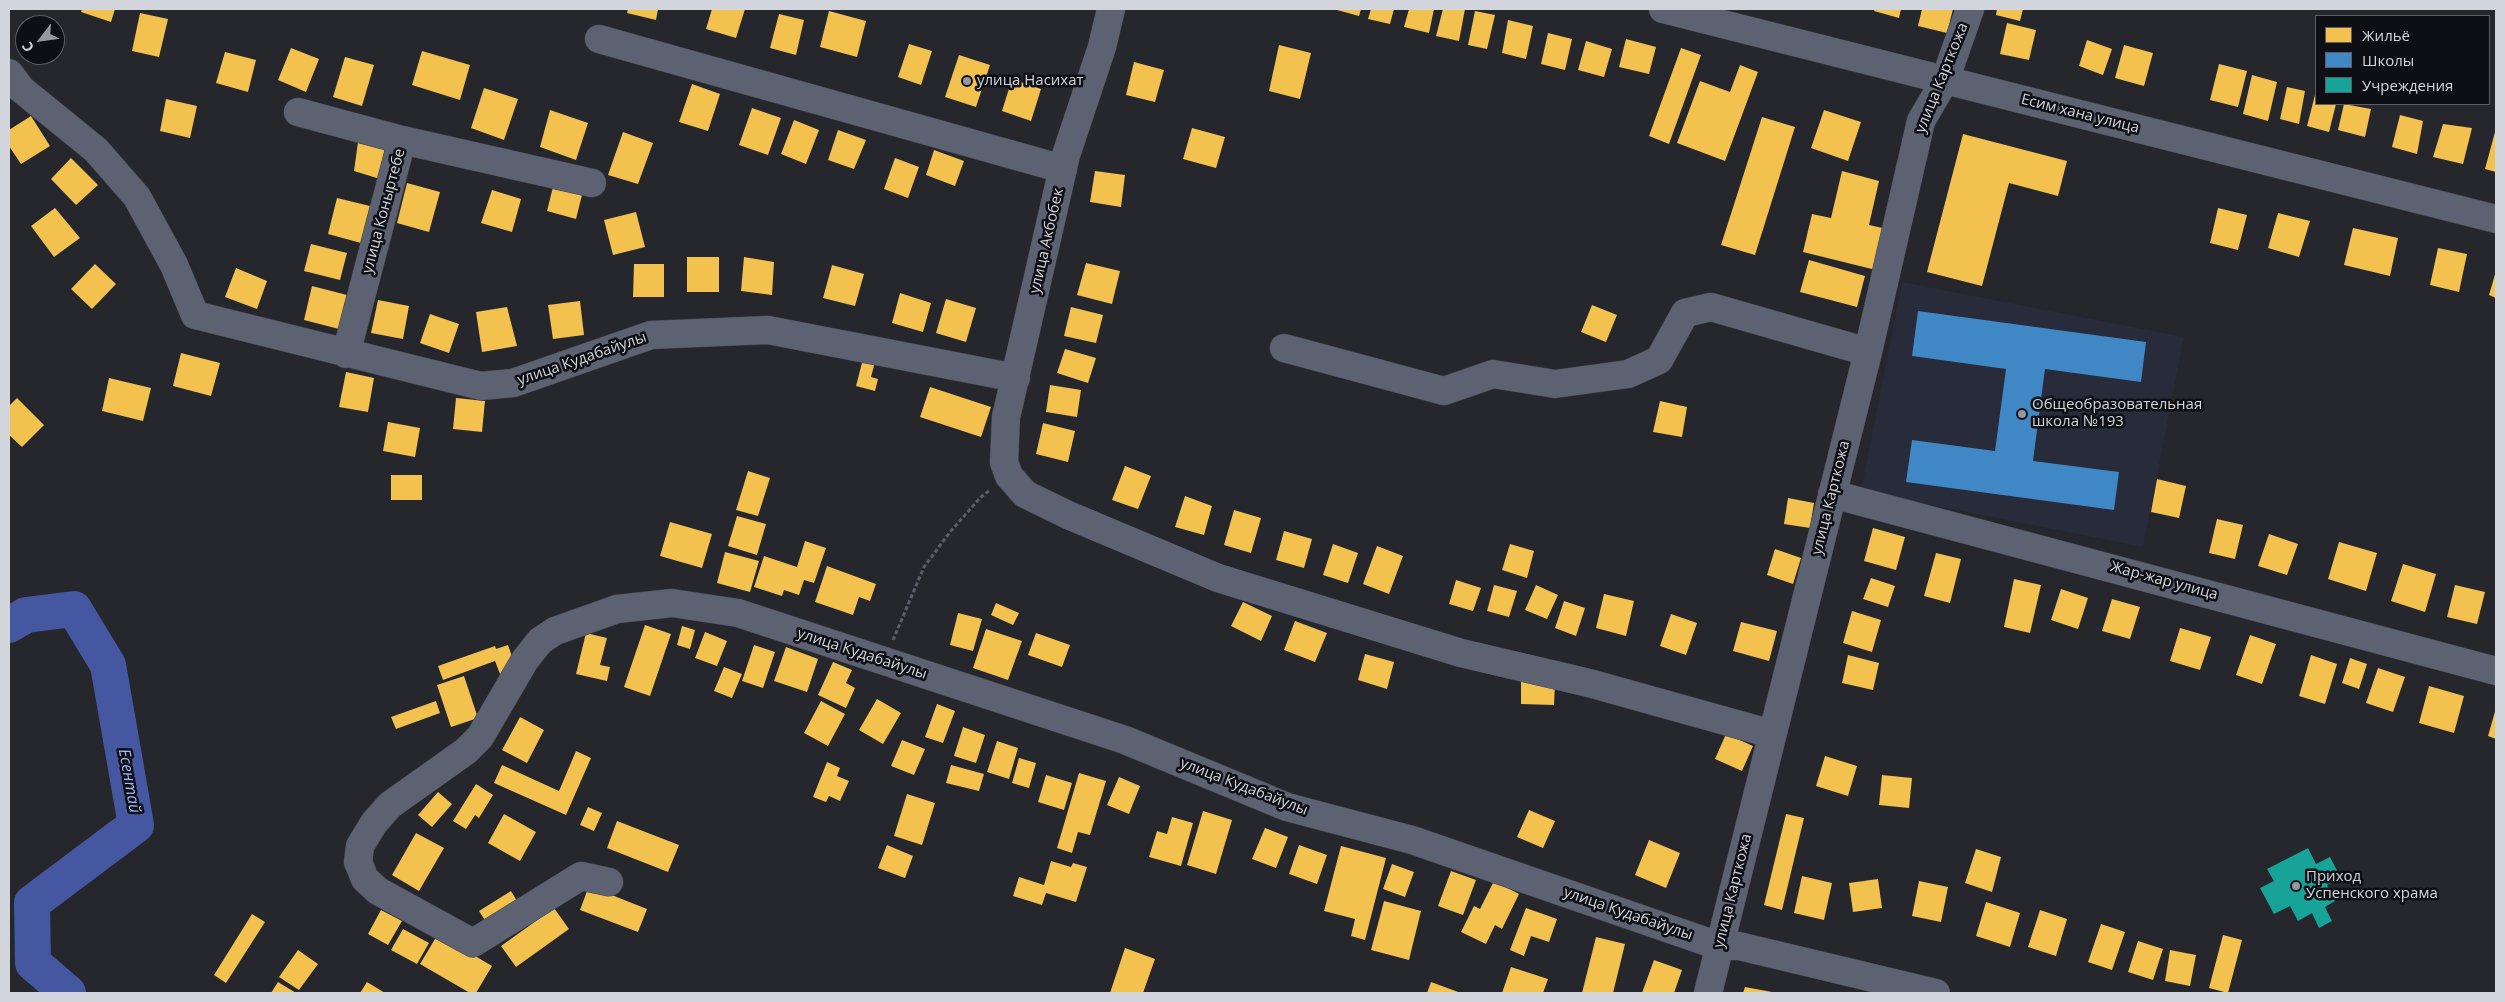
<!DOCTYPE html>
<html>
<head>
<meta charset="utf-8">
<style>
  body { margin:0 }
  #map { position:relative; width:2505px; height:1002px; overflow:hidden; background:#26272d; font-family:"Open Sans",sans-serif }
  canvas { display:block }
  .frame { position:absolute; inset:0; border:10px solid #d2d5dc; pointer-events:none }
  .legend { position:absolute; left:2315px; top:15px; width:175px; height:90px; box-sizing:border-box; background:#0e0f14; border:1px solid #5c5e64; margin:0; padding:6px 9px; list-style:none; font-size:15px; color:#d2d5dc }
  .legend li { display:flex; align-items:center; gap:10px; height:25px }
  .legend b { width:25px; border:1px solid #5c5e64 }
  .north { position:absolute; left:15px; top:15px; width:50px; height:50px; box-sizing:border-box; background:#0e0f14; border:1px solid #5c5e64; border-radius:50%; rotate:240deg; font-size:14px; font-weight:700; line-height:20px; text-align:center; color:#d2d5dc }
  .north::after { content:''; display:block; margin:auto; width:18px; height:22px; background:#96989f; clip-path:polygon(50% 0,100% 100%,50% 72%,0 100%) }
</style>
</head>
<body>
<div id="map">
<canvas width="2505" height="1002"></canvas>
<div class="frame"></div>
<ul class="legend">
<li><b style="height:14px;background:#f2c14e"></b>Жильё</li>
<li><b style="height:14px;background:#3f88c5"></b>Школы</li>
<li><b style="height:14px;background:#17a398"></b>Учреждения</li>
</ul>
<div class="north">С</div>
</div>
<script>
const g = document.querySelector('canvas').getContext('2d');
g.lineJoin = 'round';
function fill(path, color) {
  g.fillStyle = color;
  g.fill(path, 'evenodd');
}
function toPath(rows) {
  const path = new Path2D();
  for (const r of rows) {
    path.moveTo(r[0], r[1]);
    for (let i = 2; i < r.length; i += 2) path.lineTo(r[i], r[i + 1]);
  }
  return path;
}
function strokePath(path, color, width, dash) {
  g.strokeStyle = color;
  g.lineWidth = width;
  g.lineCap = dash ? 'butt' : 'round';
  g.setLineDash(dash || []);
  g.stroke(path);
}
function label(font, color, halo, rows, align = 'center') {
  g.font = font + ' "Open Sans",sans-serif';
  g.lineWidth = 5;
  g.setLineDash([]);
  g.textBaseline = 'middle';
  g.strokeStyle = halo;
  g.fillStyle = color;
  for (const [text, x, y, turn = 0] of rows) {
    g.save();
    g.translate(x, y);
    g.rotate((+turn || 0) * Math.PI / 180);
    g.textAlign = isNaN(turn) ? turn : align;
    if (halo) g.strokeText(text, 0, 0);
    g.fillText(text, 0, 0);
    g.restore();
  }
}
fill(toPath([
  [1902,282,2184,337,2143,547,1861,491]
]), '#272b3a');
fill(toPath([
  [82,9,115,9,111,22,81,12],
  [628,9,658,9,656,20,627,13],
  [712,9,745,9,736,38,706,29],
  [1338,9,1361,9,1359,16,1337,10],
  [1371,9,1394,9,1390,24,1368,19],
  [1409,9,1434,9,1429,33,1404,27],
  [1443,9,1465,9,1459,41,1436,36],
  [1875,9,1901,9,1899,18,1874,11],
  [1922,9,1953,9,1947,33,1918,26],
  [1997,9,2023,9,2020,21,1996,15],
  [829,11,866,21,857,57,820,47],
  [1475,11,1495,15,1487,49,1468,45],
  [140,13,168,19,159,57,132,51],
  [779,14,804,20,796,55,770,48],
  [1508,20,1533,26,1526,59,1502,53],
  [2007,23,2036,30,2029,60,2000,54],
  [1548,33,1572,39,1565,70,1541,64],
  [1626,39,1656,47,1649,74,1619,67],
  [2087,40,2112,49,2103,75,2079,66],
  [1586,41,1612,49,1604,77,1578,70],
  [909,44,932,51,921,85,898,77],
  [1279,45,1311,53,1300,99,1269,91],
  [2124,45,2153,53,2144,86,2115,78],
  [291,48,319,59,306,92,278,80],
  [1681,48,1701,55,1669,144,1649,136],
  [422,51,470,65,460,100,412,85],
  [225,52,256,60,248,92,216,83],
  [959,55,990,65,976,107,945,97],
  [345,57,374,65,362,106,333,97],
  [1134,62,1164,70,1155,102,1126,95],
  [2219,64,2247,71,2238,107,2210,100],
  [1740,65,1758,72,1725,161,1677,143,1700,81,1730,92],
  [2252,75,2277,82,2268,121,2243,114],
  [1012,79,1041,89,1031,121,1002,111],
  [692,84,720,94,708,131,679,122],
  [2287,87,2305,91,2299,124,2280,119],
  [484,88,518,99,504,140,471,128],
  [2315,95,2316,104,2336,104,2329,132,2307,126],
  [166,99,197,106,190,138,160,131],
  [2344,104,2371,109,2365,137,2338,130],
  [752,108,781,118,768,155,739,145],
  [550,110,588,123,576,160,540,147],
  [1824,110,1861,122,1848,161,1811,148],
  [2400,115,2423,121,2417,154,2392,147],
  [31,116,50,146,21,164,9,146,9,130],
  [1762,117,1795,127,1755,255,1721,245],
  [794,120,819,130,806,164,781,154],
  [2443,124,2472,128,2463,164,2433,157],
  [1192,128,1225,137,1216,168,1183,159],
  [838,130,866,140,854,169,828,160],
  [623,132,653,143,638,184,608,175],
  [2495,132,2496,133,2496,172,2485,169],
  [1963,134,2067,161,2058,196,2009,183,1982,286,1927,272],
  [358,142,387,150,380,179,354,171],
  [934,150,964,161,955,186,926,175],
  [71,158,98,185,76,205,51,179],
  [895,158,919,167,908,198,884,189],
  [1095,171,1125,175,1121,207,1090,202],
  [1842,171,1879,181,1869,225,1887,229,1876,270,1803,252,1812,214,1831,218],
  [407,183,440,192,429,232,397,223],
  [554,183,583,191,576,219,547,211],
  [492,190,521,199,512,232,481,223],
  [337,198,370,206,361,243,328,234],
  [55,208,80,238,54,257,31,226],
  [2218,208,2247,215,2238,250,2210,243],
  [636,212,645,247,613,255,604,220],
  [2278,213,2310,221,2299,257,2268,248],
  [2353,228,2398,238,2390,276,2344,265],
  [311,244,347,253,340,280,304,271],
  [2438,248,2467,254,2459,292,2430,285],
  [687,257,719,257,719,292,687,292],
  [744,257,774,262,772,295,741,291],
  [1809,260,1865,276,1857,307,1800,292],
  [1086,263,1120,271,1112,304,1077,295],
  [95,264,116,284,92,309,71,289],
  [634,264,664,264,664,297,633,297],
  [832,265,864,274,855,306,823,298],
  [236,268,267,281,257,309,225,297],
  [2496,271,2496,298,2489,295],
  [312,286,347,295,339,329,304,320],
  [900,293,931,303,923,332,892,323],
  [946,299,976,308,966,342,936,333],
  [378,300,409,306,403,339,371,333],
  [580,301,584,335,553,339,548,305],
  [1592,305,1617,315,1606,342,1581,332],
  [507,307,517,346,482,352,476,312],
  [1071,307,1103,315,1096,343,1064,336],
  [430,314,459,324,449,353,420,343],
  [1065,349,1096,358,1088,383,1057,373],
  [181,353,220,363,211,396,173,386],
  [863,359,875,362,871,377,878,379,875,391,856,386],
  [346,372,374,378,368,412,339,407],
  [109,378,151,388,143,421,102,411],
  [1050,385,1081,390,1077,417,1046,412],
  [930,387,991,407,981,437,920,417],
  [17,398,44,425,22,447,9,435,9,406],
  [456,398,485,401,482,432,453,429],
  [1660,401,1687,407,1682,437,1653,432],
  [388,422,420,428,415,457,383,451],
  [1043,423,1075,431,1068,462,1036,454],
  [1125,466,1151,476,1138,509,1112,500],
  [748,471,770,478,758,516,736,510],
  [391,475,422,475,422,500,391,500],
  [2157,479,2186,486,2179,518,2151,512],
  [1185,496,1212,506,1204,535,1175,527],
  [1788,498,1814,503,1810,528,1784,524],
  [1234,510,1261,518,1251,553,1224,545],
  [737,516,766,524,757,555,728,546],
  [2217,519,2243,525,2235,559,2209,553],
  [670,522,712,534,702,568,660,556],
  [1873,528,1905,537,1896,570,1864,561],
  [1284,531,1312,539,1304,568,1276,560],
  [2269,534,2298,544,2287,575,2258,566],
  [805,541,826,548,814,583,804,580,799,595,784,590,782,596,754,587,764,556,797,567],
  [2339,542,2377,553,2366,591,2328,579],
  [1333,544,1358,553,1348,583,1323,575],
  [1510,544,1534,551,1527,578,1502,570],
  [1377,546,1403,556,1389,594,1363,584],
  [1775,549,1801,558,1793,584,1767,575],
  [725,552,759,561,750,592,717,583],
  [1936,553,1961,559,1950,603,1924,596],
  [2403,564,2436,574,2425,612,2391,601],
  [827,566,876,584,870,601,859,597,853,615,815,602],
  [1871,578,1895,586,1888,607,1863,599],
  [2014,579,2041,585,2030,633,2004,627],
  [1456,580,1481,588,1473,611,1449,604],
  [1494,585,1517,591,1509,617,1487,611],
  [1536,585,1558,595,1547,619,1525,610],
  [2455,585,2485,592,2477,624,2447,617],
  [2061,589,2088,598,2078,629,2051,620],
  [1604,594,1634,601,1626,636,1596,628],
  [2112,599,2140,607,2130,639,2102,631],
  [1564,601,1585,608,1576,636,1555,628],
  [1243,602,1272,616,1261,641,1231,626],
  [996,603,1019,613,1013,625,991,615],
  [1852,611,1881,620,1872,652,1843,643],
  [958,613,982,619,973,651,950,645],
  [1671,614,1697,623,1686,655,1660,646],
  [1295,621,1327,633,1315,662,1284,650],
  [1741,622,1777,631,1769,661,1733,651],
  [645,625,671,634,650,696,624,687],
  [682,626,695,630,690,649,677,645],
  [2180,628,2211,637,2200,670,2170,661],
  [986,629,1022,641,1008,680,973,668],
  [705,632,727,641,717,666,695,658],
  [586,633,607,638,600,665,610,667,607,681,576,674],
  [1036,633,1070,645,1062,667,1028,655],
  [2250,635,2276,644,2262,684,2236,675],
  [508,645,516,668,500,674,495,661,443,680,438,666,495,646,496,649],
  [754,645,775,652,763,688,742,681],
  [786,647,818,659,807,692,774,681],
  [1365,654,1394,662,1387,689,1358,680],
  [1848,655,1879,663,1873,690,1842,683],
  [2311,655,2337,664,2325,704,2299,696],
  [2350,658,2367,664,2359,689,2342,683],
  [833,662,852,670,846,683,855,688,846,708,818,695],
  [724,667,742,674,732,698,714,691],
  [2378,668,2405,677,2393,712,2366,703],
  [464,676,478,718,451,727,437,685],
  [1521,681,1555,683,1554,705,1521,704],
  [2429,686,2464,696,2454,733,2419,723],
  [877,699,901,713,883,744,859,730],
  [436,701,440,713,396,729,391,717],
  [821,701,845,714,828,746,804,733],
  [937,704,955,711,943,743,925,737],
  [2496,708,2496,739,2488,736],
  [520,717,544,730,527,763,502,750],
  [963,727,985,735,976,763,954,756],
  [1726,734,1753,746,1742,771,1715,759],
  [902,740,925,749,914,775,891,766],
  [997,741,1018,748,1009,779,987,772],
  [576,751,591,758,566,815,494,783,502,765,559,791],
  [1825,756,1857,766,1848,796,1816,786],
  [1019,758,1036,763,1029,788,1012,783],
  [827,762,840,768,837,776,849,781,840,801,829,796,826,802,813,797],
  [951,765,984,774,979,791,946,783],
  [1079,773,1106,781,1090,835,1078,832,1072,853,1057,848],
  [1046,775,1072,783,1064,810,1038,802],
  [1882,775,1912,778,1909,808,1879,805],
  [1119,777,1140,786,1129,814,1107,805],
  [476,784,493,795,479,818,475,815,466,829,453,821],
  [438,792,452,804,432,827,418,815],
  [907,794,935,803,922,845,894,836],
  [588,807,602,813,594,831,580,825],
  [1529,810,1555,821,1543,848,1517,837],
  [1203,811,1232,820,1216,874,1187,865],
  [504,814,536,832,520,861,488,843],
  [1786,814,1804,818,1782,910,1764,905],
  [1172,817,1193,823,1181,866,1149,857,1157,831,1167,834],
  [617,821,679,845,668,872,607,848],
  [1265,828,1288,837,1276,868,1252,859],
  [416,833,444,848,419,891,392,875],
  [1649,840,1680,853,1666,888,1635,875],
  [887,845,913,856,905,878,878,868],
  [1299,845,1327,855,1317,884,1289,874],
  [1341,846,1386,858,1365,940,1351,936,1355,919,1324,911],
  [1976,849,2001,857,1992,892,1965,883],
  [1051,861,1071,867,1073,863,1087,867,1076,902,1046,893,1042,905,1013,896,1019,877,1044,885],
  [1392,864,1414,872,1405,897,1383,889],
  [1451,871,1476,880,1463,915,1438,906],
  [1802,876,1832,883,1824,920,1794,913],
  [1878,879,1882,908,1853,912,1849,883],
  [1494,881,1519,894,1502,929,1495,925,1486,944,1461,932,1474,906,1480,909],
  [1919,881,1948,887,1941,922,1912,916],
  [589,886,647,909,638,932,580,910],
  [511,891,520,906,488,925,479,911],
  [1384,901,1421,911,1409,960,1371,950],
  [1986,902,2020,913,2010,947,1976,936],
  [554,908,569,929,516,967,501,946],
  [1526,908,1557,919,1549,942,1531,936,1524,956,1510,950],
  [381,910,402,921,388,945,368,934],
  [2040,910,2067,919,2056,956,2028,947],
  [252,914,265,922,226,983,214,975],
  [2101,924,2125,932,2112,970,2088,962],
  [403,929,429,943,417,964,391,950],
  [438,934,492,966,476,993,470,993,420,964],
  [2223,935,2242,940,2228,993,2209,988],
  [1596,937,1625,944,1613,993,1582,993],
  [2138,941,2163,949,2153,980,2128,972],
  [1125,948,1155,959,1143,993,1110,993],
  [298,950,318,964,299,990,279,977],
  [2170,950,2196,955,2190,986,2165,981],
  [1654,960,1682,970,1674,993,1642,993],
  [1511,967,1548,979,1543,993,1502,993],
  [278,982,296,993,271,993],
  [367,982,385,993,360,993],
  [1431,982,1461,993,1427,993],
  [1745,987,1772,992,1772,993,1743,993]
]), '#f2c14e');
fill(toPath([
  [1918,311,2146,342,2141,382,2045,369,2033,461,2119,472,2114,510,1906,482,1912,440,1995,451,2006,369,1912,356]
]), '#3f88c5');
fill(toPath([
  [2308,848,2316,864,2330,857,2341,878,2327,885,2335,901,2325,907,2332,921,2319,928,2312,913,2298,921,2290,906,2274,914,2260,888,2274,881,2267,869]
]), '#17a398');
strokePath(toPath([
  [9,625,26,615,74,609,108,665,136,825,32,903,33,963,68,993]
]), '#4557a0', 36);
const minor = toPath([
  [1111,9,1102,47,1066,155,1006,417,1004,462,1009,476,1025,494,1068,515,1218,578,1461,653,1589,683,1772,734],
  [1663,9,2496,219],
  [599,39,1063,169],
  [9,73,21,89,96,150,137,197,174,265,195,315,481,386,513,383,651,335,768,330,1016,378],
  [298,112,402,140],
  [1284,348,1444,391,1493,374,1555,384,1628,374,1659,360,1685,313,1711,307,1868,352],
  [346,354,402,140,592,183],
  [1832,494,2496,671],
  [609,882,581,876,473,943,378,891,365,879,358,862,360,846,374,823,390,805,466,751,480,737,525,660,540,641,555,631,617,609,672,603,738,613,1125,740,1287,807,1412,840,1719,946,1739,946,1936,993],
  [1708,993,1868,352,1921,121,1945,80,1970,9]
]);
strokePath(minor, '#424448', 29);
strokePath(toPath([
  [893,640,924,567,950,532,981,497,990,490]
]), '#5c5e69', 3, [4, 2.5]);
strokePath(minor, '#5d6272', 28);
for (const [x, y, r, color] of [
  [967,81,5,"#96989f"],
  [2022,414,5,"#96989f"],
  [2296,886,5,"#96989f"]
]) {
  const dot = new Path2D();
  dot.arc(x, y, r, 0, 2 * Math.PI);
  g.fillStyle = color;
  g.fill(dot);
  strokePath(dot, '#0e0f14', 2);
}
label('15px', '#d2d5dc', '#0e0f14', [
  ["улица Карткожа",1942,78,-68],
  ["Есим хана улица",2080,114,14],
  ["улица Коныртебе",384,211,-75],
  ["улица Акбобек",1047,241,-77],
  ["улица Кудабайулы",582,359,-19],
  ["улица Карткожа",1831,498,-76],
  ["Жар-жар улица",2164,581,15],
  ["улица Кудабайулы",862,654,18],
  ["улица Кудабайулы",1244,787,21],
  ["улица Карткожа",1733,891,-76],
  ["улица Кудабайулы",1628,914,19]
]);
label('15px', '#d2d5dc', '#0e0f14', [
  ["улица Насихат",977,81],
  ["Общеобразовательная",2032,405],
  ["школа №193",2032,422],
  ["Приход",2306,877],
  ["Успенского храма",2306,894]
], 'left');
label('italic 16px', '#a6bbfc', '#0e0f14', [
  ["Есентай",129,781,80]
]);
</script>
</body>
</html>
